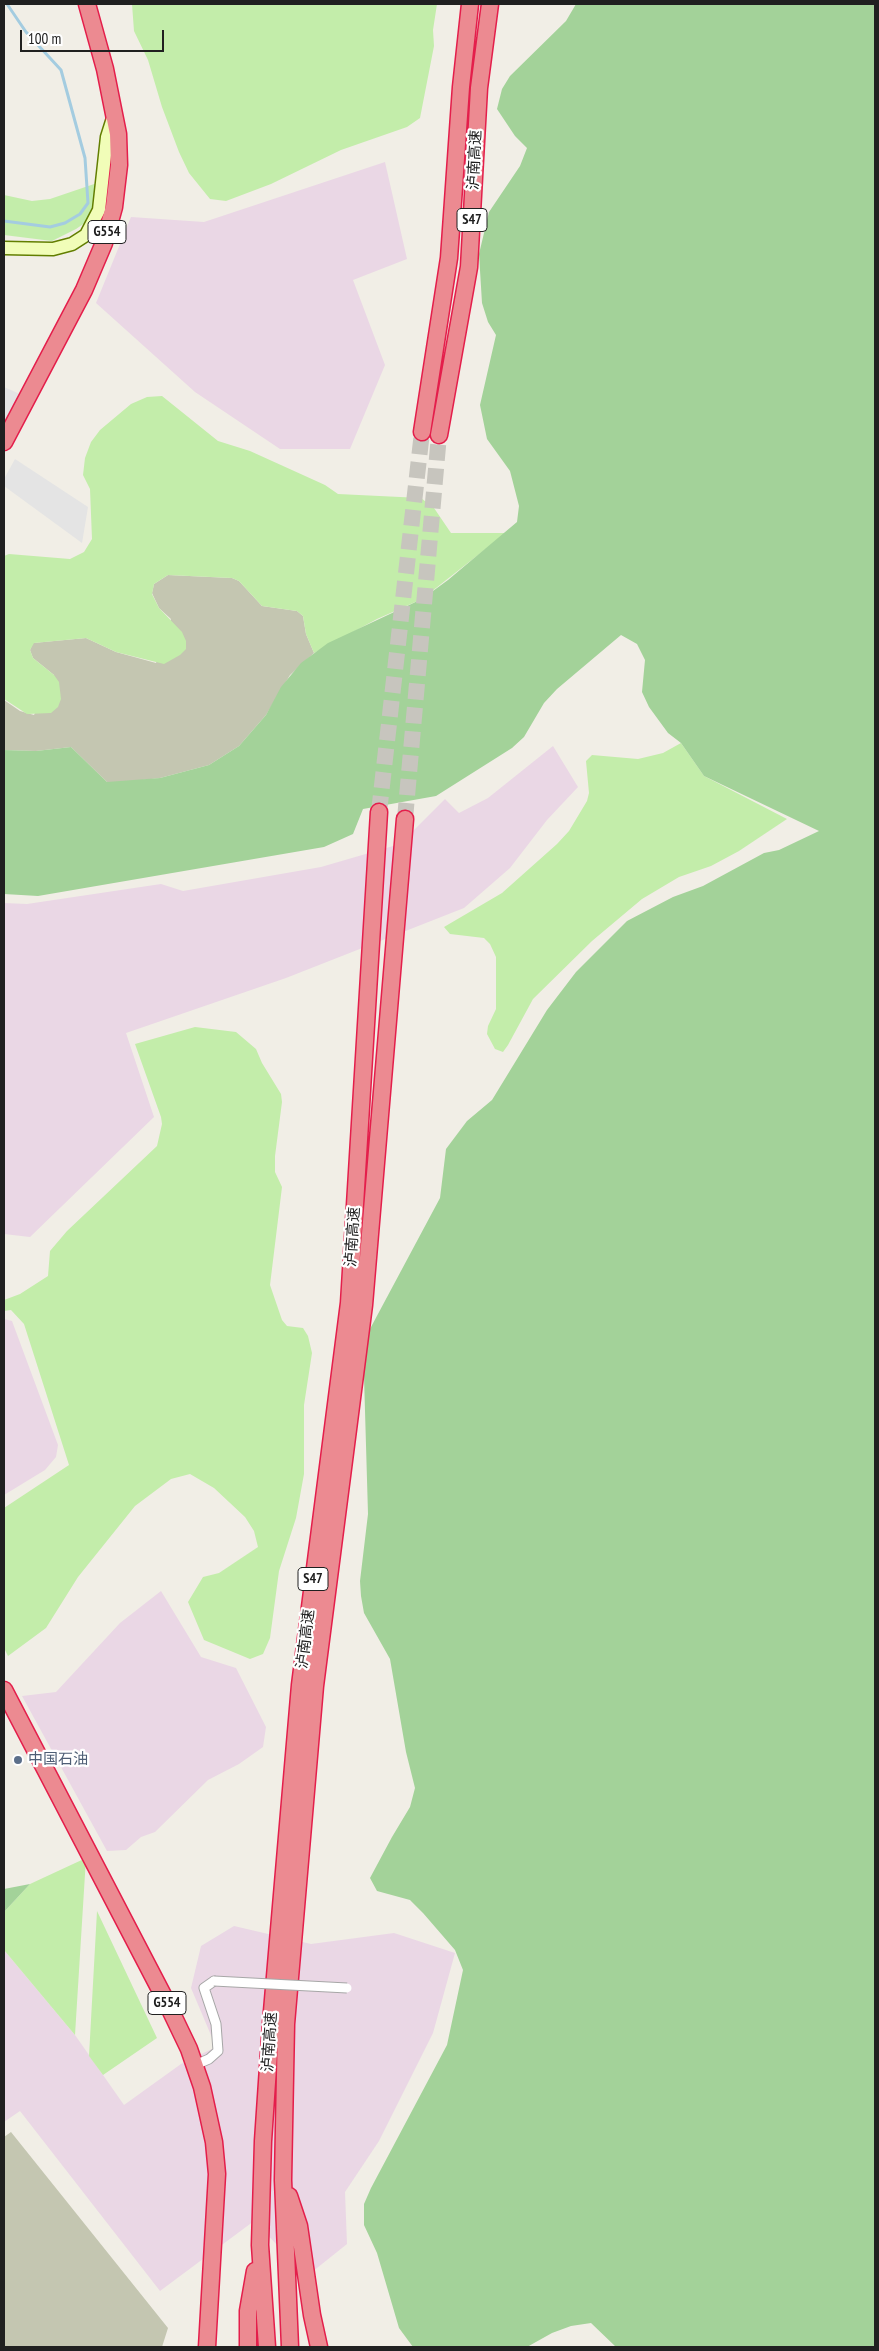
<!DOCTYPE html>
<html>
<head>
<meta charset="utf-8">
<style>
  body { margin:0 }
  #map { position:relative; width:879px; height:2351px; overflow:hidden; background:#f1eee6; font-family:"PT Sans Narrow",sans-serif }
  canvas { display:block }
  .frame { position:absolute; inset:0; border:5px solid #202020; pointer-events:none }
  .scale { position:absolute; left:20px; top:30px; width:144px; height:22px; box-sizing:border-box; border:2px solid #202020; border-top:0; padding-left:6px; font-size:15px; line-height:18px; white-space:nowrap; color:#202020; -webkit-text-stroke:4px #fff; paint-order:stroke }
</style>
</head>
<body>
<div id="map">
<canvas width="879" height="2351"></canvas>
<div class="frame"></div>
<div class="scale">100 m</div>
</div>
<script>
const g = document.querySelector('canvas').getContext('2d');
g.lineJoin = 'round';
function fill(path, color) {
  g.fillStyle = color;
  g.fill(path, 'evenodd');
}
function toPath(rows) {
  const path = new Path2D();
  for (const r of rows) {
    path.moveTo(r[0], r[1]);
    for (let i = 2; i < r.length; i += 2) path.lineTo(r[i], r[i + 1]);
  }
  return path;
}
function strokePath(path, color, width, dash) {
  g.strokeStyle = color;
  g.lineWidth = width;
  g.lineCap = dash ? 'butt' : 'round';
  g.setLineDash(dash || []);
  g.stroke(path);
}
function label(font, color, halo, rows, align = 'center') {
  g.font = font + ' "PT Sans Narrow","Noto Sans SC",sans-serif';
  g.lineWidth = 4.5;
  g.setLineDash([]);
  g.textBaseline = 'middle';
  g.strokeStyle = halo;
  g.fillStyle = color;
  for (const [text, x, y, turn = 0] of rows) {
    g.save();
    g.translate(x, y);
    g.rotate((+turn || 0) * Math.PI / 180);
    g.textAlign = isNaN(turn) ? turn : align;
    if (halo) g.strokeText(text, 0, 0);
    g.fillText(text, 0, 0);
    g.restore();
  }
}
fill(toPath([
  [385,162,407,259,353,280,385,365,350,449,280,449,195,392,96,303,131,217,204,222],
  [553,746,578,787,547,820,510,868,464,908,286,978,126,1033,154,1117,30,1237,4,1234,4,903,27,904,161,884,183,891,321,867,400,844,445,799,459,813,488,798],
  [4,1319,12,1321,58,1445,56,1457,45,1470,4,1495],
  [161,1591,201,1657,236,1668,266,1727,263,1747,239,1764,208,1780,155,1832,141,1837,126,1850,107,1851,22,1696,56,1692,120,1623],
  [234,1926,311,1944,394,1933,455,1953,433,2033,379,2141,345,2192,347,2244,307,2276,254,2221,160,2291,20,2111,4,2122,4,1950,75,2035,124,2105,181,2064,216,2047,191,1988,201,1946]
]), '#ead7e5');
fill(toPath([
  [168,575,232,578,239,581,262,606,297,611,303,616,306,634,314,653,290,675,266,715,239,746,209,765,160,778,125,782,107,782,71,747,36,751,4,750,4,700,20,711,34,715,54,675,33,658,30,650,33,643,86,638,116,652,156,663,171,619,159,608,152,593,154,584],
  [11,2132,168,2328,162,2347,4,2347,4,2137]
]), '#c4c6b1');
fill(toPath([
  [132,4,437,4,433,30,434,46,420,118,407,127,341,150,271,184,226,201,210,199,189,173,179,152,162,107,148,60,134,31],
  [103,181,95,216,76,229,52,241,4,235,4,195,32,201,50,199],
  [162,396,218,441,250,451,325,485,338,494,421,498,434,508,451,533,506,533,422,599,377,619,314,653,306,634,303,616,297,611,262,606,239,581,232,578,168,575,154,584,152,594,159,608,182,632,186,641,186,649,180,655,164,664,116,652,86,638,34,643,30,650,33,658,54,675,59,682,61,699,58,707,51,713,27,714,4,699,4,556,9,554,70,559,84,552,92,539,90,489,83,475,85,458,91,442,100,430,131,404,147,397],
  [681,743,704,776,787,819,739,851,711,866,679,877,642,899,592,941,533,999,508,1045,503,1052,495,1049,487,1034,488,1026,496,1009,496,957,490,944,484,938,450,934,444,927,502,893,557,844,569,831,587,801,589,793,586,761,592,755,638,759,663,753],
  [195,1027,236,1032,256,1049,262,1063,281,1094,282,1102,275,1156,275,1172,282,1187,270,1285,282,1320,287,1326,303,1328,308,1336,312,1353,304,1405,304,1474,296,1518,279,1571,270,1638,263,1654,250,1659,204,1640,188,1602,203,1577,219,1573,258,1547,254,1531,245,1517,214,1488,190,1474,171,1479,135,1506,78,1577,46,1628,8,1656,4,1648,4,1508,69,1465,24,1324,11,1310,4,1311,4,1300,20,1294,48,1276,50,1251,67,1231,157,1146,162,1124,161,1117,135,1044],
  [86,1858,75,2035,4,1950,4,1912,30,1884],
  [97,1911,157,2038,103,2075,89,2056]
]), '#c3edaa');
fill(toPath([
  [576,4,875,4,875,2347,616,2347,591,2323,571,2326,552,2333,527,2347,413,2347,399,2328,377,2253,364,2225,364,2204,371,2188,447,2045,463,1970,455,1950,423,1913,410,1900,377,1891,370,1878,392,1837,410,1807,415,1788,406,1752,390,1659,364,1613,361,1596,360,1581,368,1514,363,1342,440,1198,446,1149,467,1121,492,1100,547,1010,576,972,627,921,673,897,703,886,764,853,779,850,819,831,704,776,681,743,668,733,649,707,642,692,645,660,637,644,621,635,557,689,544,703,524,737,512,748,436,796,363,809,353,834,324,847,38,896,4,894,4,750,36,751,71,747,107,782,160,778,209,765,239,746,266,715,281,687,301,663,328,643,422,599,448,580,517,522,519,506,510,471,487,439,480,405,496,335,488,322,482,303,479,254,489,212,520,166,527,148,515,136,497,109,502,89,510,76,566,21],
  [30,1884,4,1912,4,1889]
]), '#a3d299');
fill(toPath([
  [4,387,29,398,4,436],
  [15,459,88,507,82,543,4,486,4,479]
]), '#e4e4e4');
strokePath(toPath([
  [4,221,50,227,65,223,80,214,88,203,85,158,61,70,26,32,7,4]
]), '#a4cce0', 3);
strokePath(toPath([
  [379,812,422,432],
  [405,819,439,435]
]), '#c7c5be', 16, [16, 8]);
const street = toPath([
  [195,2065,209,2059,218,2051,216,2024,204,1988,214,1981]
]);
const secondary = toPath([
  [4,248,53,249,72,244,86,235,99,210,107,137,114,115]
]);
const highway = toPath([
  [422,432,449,258,461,87,470,4],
  [439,435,469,267,479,88,490,4],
  [4,442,84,290,104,243,114,207,119,165,118,134,105,69,87,4],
  [4,1690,166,2001,189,2049,202,2087,214,2142,217,2174,207,2347],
  [289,2196,299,2226,312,2315,319,2347],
  [248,2347,248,2311,255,2271],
  [267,2347,260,2245,263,2141,271,2023,300,1685,349,1303,379,812],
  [290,2347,283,2180,286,2024,315,1686,364,1305,405,819]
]);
strokePath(street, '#a7a7a7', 11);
strokePath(secondary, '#627e00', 15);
strokePath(highway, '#e41e4b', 19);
strokePath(street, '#fff', 9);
strokePath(secondary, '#f1fdb8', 12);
strokePath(highway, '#ec8a91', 16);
const streetBridge = toPath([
  [214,1981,347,1988]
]);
strokePath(streetBridge, '#a7a7a7', 11, []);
strokePath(streetBridge, '#fff', 9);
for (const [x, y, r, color] of [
  [18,1760,5,"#5c6f8a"]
]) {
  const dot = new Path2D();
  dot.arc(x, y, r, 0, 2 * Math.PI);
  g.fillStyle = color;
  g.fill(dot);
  strokePath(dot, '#fff', 2);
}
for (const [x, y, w] of [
  [472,220,30],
  [107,232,38],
  [313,1579,30],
  [167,2003,38]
]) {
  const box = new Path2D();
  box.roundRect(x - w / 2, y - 11.5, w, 23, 4);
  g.fillStyle = '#fff';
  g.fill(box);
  strokePath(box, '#202020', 1);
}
label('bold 14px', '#202020', null, [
  ["S47",472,220],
  ["G554",107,232],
  ["S47",313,1579],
  ["G554",167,2003]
]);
label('15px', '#202020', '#fff', [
  ["泸南高速",475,160,-87],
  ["泸南高速",353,1237,-86],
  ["泸南高速",306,1639,-83],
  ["泸南高速",270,2042,-86]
]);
label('15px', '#4e5e75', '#fff', [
  ["中国石油",28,1760]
], 'left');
</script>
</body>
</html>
